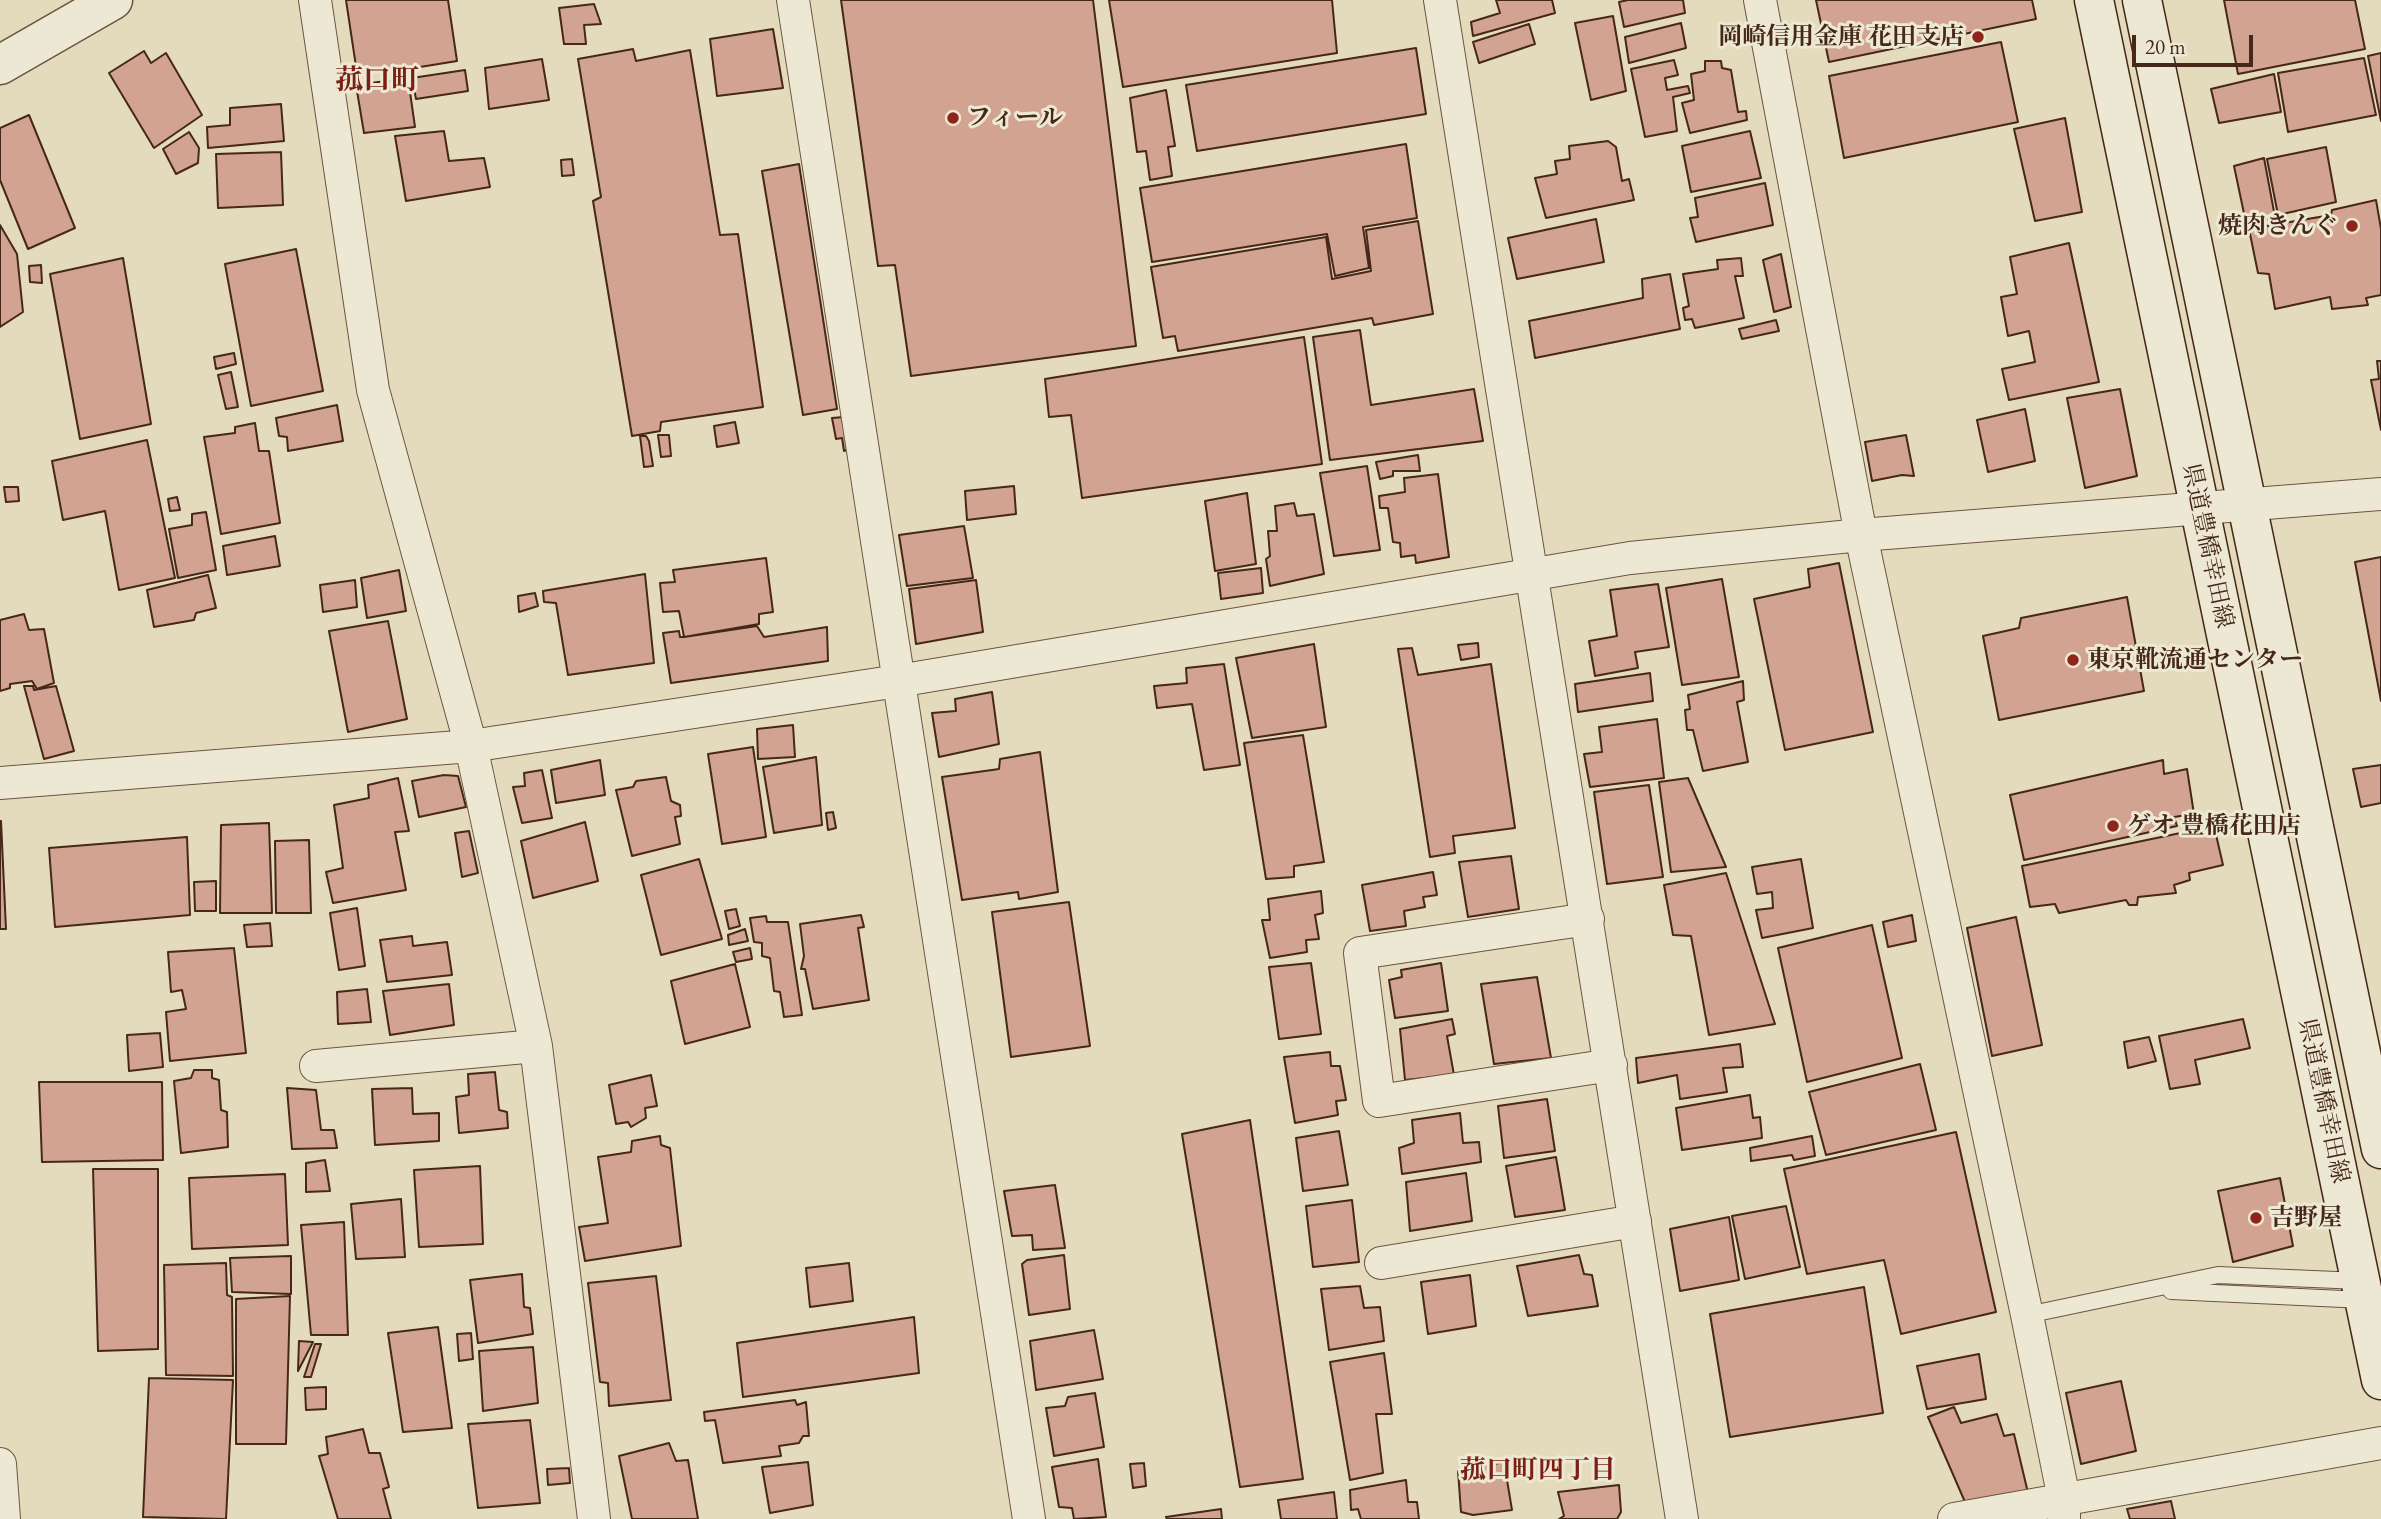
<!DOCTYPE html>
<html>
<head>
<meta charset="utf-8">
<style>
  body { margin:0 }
  #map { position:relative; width:2381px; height:1519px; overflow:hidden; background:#e3dbbc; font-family:"EB Garamond",serif }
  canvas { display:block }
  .scale { position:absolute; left:2132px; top:35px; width:121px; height:32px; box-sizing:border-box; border:4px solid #462719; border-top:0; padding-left:9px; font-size:21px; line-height:24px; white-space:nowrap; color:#462719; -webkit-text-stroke:5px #ede8d3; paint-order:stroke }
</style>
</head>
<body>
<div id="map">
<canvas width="2381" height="1519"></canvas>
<div class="scale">20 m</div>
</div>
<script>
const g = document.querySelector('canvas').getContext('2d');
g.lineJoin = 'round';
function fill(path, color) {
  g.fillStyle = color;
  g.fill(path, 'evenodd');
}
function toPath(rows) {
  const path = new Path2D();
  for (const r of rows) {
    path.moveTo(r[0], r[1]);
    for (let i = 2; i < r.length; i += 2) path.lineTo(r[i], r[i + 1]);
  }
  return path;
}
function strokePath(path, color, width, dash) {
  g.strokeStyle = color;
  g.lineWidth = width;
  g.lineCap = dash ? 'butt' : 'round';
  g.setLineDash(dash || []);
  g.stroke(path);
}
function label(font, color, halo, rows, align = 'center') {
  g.font = font + ' "EB Garamond","Noto Serif JP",serif';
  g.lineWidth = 6;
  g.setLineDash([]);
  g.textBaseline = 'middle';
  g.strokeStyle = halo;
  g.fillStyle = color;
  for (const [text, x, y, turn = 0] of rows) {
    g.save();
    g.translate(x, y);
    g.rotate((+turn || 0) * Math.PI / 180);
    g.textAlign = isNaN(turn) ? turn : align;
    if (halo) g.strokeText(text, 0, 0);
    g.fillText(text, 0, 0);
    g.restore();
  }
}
const building = toPath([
  [346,0,448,0,457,61,383,73,381,68,357,73,346,0],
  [841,0,1093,0,1136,346,911,376,895,265,878,266,841,0],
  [1109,0,1332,0,1337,53,1123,87,1109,0],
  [1496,0,1552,0,1555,13,1473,36,1471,22,1500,13,1496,0],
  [1628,0,1683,0,1685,13,1624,27,1619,2,1628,0],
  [1816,0,2032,0,2036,19,1829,62,1816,0],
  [2224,0,2355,0,2365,49,2238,74,2224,0],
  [594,4,601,24,584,25,586,44,564,44,559,8,594,4],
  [1613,16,1626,91,1591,100,1575,23,1613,16],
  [1681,23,1686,48,1629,63,1625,37,1681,23],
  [1529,24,1535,44,1479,63,1473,42,1529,24],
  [773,29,783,88,717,96,710,39,773,29],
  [2001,42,2018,122,1844,158,1829,76,2001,42],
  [1416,48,1426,114,1197,151,1186,85,1416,48],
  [633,49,636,61,690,50,720,235,738,234,763,407,661,422,660,431,632,436,593,201,601,197,578,59,633,49],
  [144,51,151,63,166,53,202,115,154,148,109,73,144,51],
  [2381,53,2381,121,2368,56,2381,53],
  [2364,58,2376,115,2288,132,2278,73,2364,58],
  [542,59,549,100,489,109,485,68,542,59],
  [1674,60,1678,75,1665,78,1667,90,1688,86,1690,93,1673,97,1677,131,1645,137,1631,69,1674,60],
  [1705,61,1721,61,1722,68,1731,70,1738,112,1746,111,1747,120,1690,133,1682,103,1694,100,1691,74,1705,71,1705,61],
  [465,70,468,91,416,99,412,78,465,70],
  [2274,74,2281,112,2219,123,2211,89,2274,74],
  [408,78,415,127,364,133,356,85,408,78],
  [1166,90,1175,146,1168,147,1172,176,1150,180,1146,151,1137,152,1130,98,1166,90],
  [281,104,284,141,208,148,207,127,230,125,230,108,281,104],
  [29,115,75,228,28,249,0,180,0,128,29,115],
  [2065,118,2082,212,2035,221,2014,129,2065,118],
  [444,131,449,161,484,158,490,187,406,201,395,136,444,131],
  [1750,131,1761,178,1691,192,1682,146,1750,131],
  [189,132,199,148,198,163,176,174,163,149,189,132],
  [1608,141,1616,147,1622,181,1629,179,1634,200,1546,218,1535,178,1557,174,1555,161,1570,159,1569,146,1608,141],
  [1406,144,1417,218,1363,227,1369,268,1335,276,1327,234,1152,262,1140,188,1406,144],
  [2326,147,2336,202,2278,215,2267,159,2326,147],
  [281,152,283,205,218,208,216,154,281,152],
  [2264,158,2275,217,2246,223,2234,166,2264,158],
  [572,159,574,175,562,176,561,160,572,159],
  [799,164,837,409,803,415,762,171,799,164],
  [1765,183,1773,225,1696,242,1690,218,1698,217,1695,198,1765,183],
  [2376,200,2381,229,2381,295,2366,298,2368,305,2332,309,2330,297,2275,309,2269,274,2258,273,2249,229,2331,215,2332,210,2376,200],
  [1596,219,1604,262,1517,279,1508,238,1596,219],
  [1418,221,1433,314,1374,325,1372,318,1178,351,1175,336,1163,338,1151,267,1326,237,1332,279,1371,271,1366,230,1418,221],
  [0,225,17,254,23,312,0,327,0,225],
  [2069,243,2099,382,2009,400,2002,369,2035,362,2029,331,2008,336,2001,297,2017,294,2010,257,2069,243],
  [296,249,323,391,251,406,225,264,296,249],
  [1781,254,1791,307,1774,312,1763,260,1781,254],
  [123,258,151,424,80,439,50,274,123,258],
  [1741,258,1743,276,1735,276,1744,318,1695,328,1692,319,1685,320,1683,308,1689,306,1683,274,1718,269,1717,260,1741,258],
  [41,265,42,283,30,282,29,266,41,265],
  [1670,274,1680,329,1535,358,1529,321,1643,298,1642,279,1670,274],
  [1776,320,1779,331,1742,339,1739,329,1776,320],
  [1360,330,1371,405,1474,389,1483,441,1330,460,1313,337,1360,330],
  [1304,337,1322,464,1082,498,1071,415,1049,417,1045,379,1304,337],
  [234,353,236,364,216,369,214,357,234,353],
  [2377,361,2381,361,2381,430,2371,380,2379,379,2377,361],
  [231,372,238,407,226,409,218,375,231,372],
  [2120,389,2137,476,2085,488,2067,398,2120,389],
  [337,405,343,441,288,451,287,437,279,436,276,418,337,405],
  [2025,409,2035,461,1988,472,1977,420,2025,409],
  [844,417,849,449,844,451,842,438,836,439,832,418,844,417],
  [735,422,739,443,717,447,714,426,735,422],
  [255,423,259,451,269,451,280,523,221,534,204,437,235,433,235,427,255,423],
  [658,435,669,435,671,456,661,457,658,435],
  [1906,435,1914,476,1902,475,1872,481,1865,442,1906,435],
  [640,436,646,436,649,441,653,466,644,467,640,436],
  [147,440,175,578,119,590,105,511,63,520,52,461,147,440],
  [1418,455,1420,471,1393,471,1393,476,1380,479,1376,462,1418,455],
  [1367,466,1380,550,1334,556,1320,473,1367,466],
  [1438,474,1449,557,1416,563,1415,555,1401,557,1400,543,1393,542,1388,508,1380,508,1379,496,1405,492,1404,478,1438,474],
  [1014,486,1016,514,967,520,965,491,1014,486],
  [4,487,18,487,19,501,6,502,4,487],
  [1247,493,1256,564,1215,571,1205,501,1247,493],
  [177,497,180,510,170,511,168,499,177,497],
  [1294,503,1297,516,1314,514,1324,574,1270,586,1266,559,1270,556,1268,531,1277,531,1275,506,1294,503],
  [206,512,216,570,178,578,169,529,192,525,192,514,206,512],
  [964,526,973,578,907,586,899,535,964,526],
  [275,536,280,566,227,575,223,546,275,536],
  [2381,557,2381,701,2355,562,2381,557],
  [766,558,773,612,759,614,759,624,684,637,679,611,663,612,660,583,675,582,673,570,766,558],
  [1839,563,1873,732,1785,750,1754,599,1810,587,1808,569,1839,563],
  [1261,568,1263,593,1221,599,1218,573,1261,568],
  [399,570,406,611,367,618,361,578,399,570],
  [645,574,654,663,568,675,556,603,544,602,543,591,645,574],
  [208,575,216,608,196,613,194,620,154,627,147,590,208,575],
  [1722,579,1739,677,1682,685,1666,588,1722,579],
  [355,580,357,607,323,612,320,585,355,580],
  [976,580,983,632,916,644,909,589,976,580],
  [1658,584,1669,647,1635,652,1638,668,1595,676,1589,641,1617,636,1610,590,1658,584],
  [535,593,538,606,519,612,518,596,535,593],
  [2127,597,2144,691,1999,720,1983,636,2019,628,2021,618,2127,597],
  [24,614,29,630,44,629,54,683,37,689,32,681,10,684,10,688,0,691,0,620,24,614],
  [388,621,407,719,348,732,329,631,388,621],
  [757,626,764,637,827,627,828,661,671,683,663,633,679,631,680,637,684,637,757,626],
  [1478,643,1479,657,1461,660,1458,645,1478,643],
  [1314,644,1326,727,1252,738,1236,658,1314,644],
  [1412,648,1418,675,1491,664,1515,828,1453,836,1455,853,1430,857,1398,649,1412,648],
  [1224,664,1240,765,1204,770,1192,704,1157,708,1154,686,1187,683,1186,668,1224,664],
  [1650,673,1653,701,1578,712,1575,684,1650,673],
  [1743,681,1744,700,1737,702,1748,762,1703,771,1693,730,1687,730,1685,710,1690,709,1688,695,1743,681],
  [24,686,33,686,34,690,56,686,74,751,44,759,24,686],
  [992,692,999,744,939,757,932,713,956,711,955,699,992,692],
  [1657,719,1664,778,1590,787,1584,754,1602,752,1599,727,1657,719],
  [793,725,795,757,758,759,757,729,793,725],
  [1303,735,1324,862,1294,866,1294,877,1266,879,1244,743,1303,735],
  [753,747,766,837,722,844,708,754,753,747],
  [1040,752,1058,892,1019,899,1018,892,962,900,942,777,999,769,1000,759,1040,752],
  [816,757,822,825,774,833,763,767,816,757],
  [600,760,605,795,556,803,551,770,600,760],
  [2163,760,2164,774,2187,769,2194,814,2174,817,2177,826,2024,860,2010,795,2163,760],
  [2381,765,2381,803,2361,807,2353,769,2381,765],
  [542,770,552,818,522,823,513,787,525,786,524,773,542,770],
  [444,775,458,776,466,807,419,817,412,781,444,775],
  [666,777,671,801,680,805,681,816,675,817,680,844,632,856,616,790,633,787,636,781,666,777],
  [398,778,409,831,395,832,406,890,333,903,326,872,343,868,334,805,369,798,368,785,398,778],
  [1688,778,1726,867,1671,872,1659,782,1688,778],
  [1649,785,1663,877,1607,884,1594,792,1649,785],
  [833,812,836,828,828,830,826,813,833,812],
  [1,821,6,929,0,929,0,821,1,821],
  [585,822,598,881,533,898,521,841,585,822],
  [269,823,272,913,220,913,221,825,269,823],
  [2214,826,2223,865,2189,873,2190,880,2174,885,2176,893,2138,897,2137,905,2129,905,2126,900,2059,913,2055,904,2030,907,2022,866,2214,826],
  [469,831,478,873,462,877,455,833,469,831],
  [187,837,190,915,55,927,49,848,187,837],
  [309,840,311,913,276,913,275,841,309,840],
  [1511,856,1519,909,1468,917,1459,862,1511,856],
  [699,859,722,939,661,955,641,875,699,859],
  [1801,859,1813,928,1762,938,1756,910,1773,908,1772,892,1757,894,1752,867,1801,859],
  [1433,872,1437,895,1423,897,1425,907,1404,911,1406,926,1370,931,1362,885,1433,872],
  [1726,873,1775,1024,1709,1035,1691,936,1673,935,1664,885,1726,873],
  [216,881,216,911,195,911,194,882,216,881],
  [1321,891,1323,913,1315,915,1319,939,1306,940,1307,952,1270,958,1262,920,1270,920,1268,899,1321,891],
  [1069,902,1090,1046,1011,1057,992,912,1069,902],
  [357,908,365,966,339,970,330,913,357,908],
  [736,909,740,926,729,929,725,911,736,909],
  [861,915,864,927,858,928,869,1000,813,1009,805,969,801,969,804,956,800,924,861,915],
  [1912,915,1916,941,1888,947,1883,922,1912,915],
  [766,916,767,922,788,922,802,1015,784,1017,780,992,774,991,770,958,762,956,762,943,754,942,750,918,766,916],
  [2016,917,2042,1045,1992,1056,1967,928,2016,917],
  [270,923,272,946,247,947,244,925,270,923],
  [1872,925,1902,1058,1807,1082,1778,948,1872,925],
  [745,929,748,941,729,945,728,935,745,929],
  [412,936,413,946,447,942,452,975,387,982,380,940,412,936],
  [234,948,246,1053,170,1061,166,1012,186,1009,182,990,171,992,168,952,234,948],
  [750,948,752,959,736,962,733,952,750,948],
  [1311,963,1321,1034,1279,1039,1269,967,1311,963],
  [1441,963,1448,1011,1395,1018,1389,980,1402,977,1401,970,1441,963],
  [735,964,750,1027,685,1044,671,981,735,964],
  [1537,977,1551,1058,1494,1064,1481,984,1537,977],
  [449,984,454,1025,390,1035,383,991,449,984],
  [367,989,371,1022,338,1024,337,992,367,989],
  [1452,1019,1455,1034,1447,1036,1454,1075,1405,1080,1400,1029,1452,1019],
  [2243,1019,2250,1048,2195,1060,2200,1084,2170,1089,2159,1036,2243,1019],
  [160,1033,163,1067,129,1071,127,1035,160,1033],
  [2149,1037,2156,1061,2128,1068,2124,1042,2149,1037],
  [1740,1044,1743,1067,1723,1068,1727,1092,1680,1099,1677,1075,1638,1083,1636,1058,1740,1044],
  [1330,1052,1331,1066,1340,1066,1346,1100,1336,1101,1338,1115,1295,1123,1284,1057,1330,1052],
  [1920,1064,1936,1130,1826,1155,1809,1092,1920,1064],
  [194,1070,212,1070,212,1078,219,1080,221,1110,227,1112,228,1147,181,1153,174,1081,191,1078,194,1070],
  [495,1072,499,1110,507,1112,508,1128,459,1133,456,1097,469,1095,468,1074,495,1072],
  [651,1075,657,1106,645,1108,646,1118,631,1127,628,1122,616,1124,609,1085,651,1075],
  [39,1082,162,1082,163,1160,42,1162,39,1082],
  [287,1088,316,1090,321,1130,334,1130,337,1148,292,1149,287,1088],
  [412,1088,413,1114,439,1113,439,1141,375,1145,372,1089,412,1088],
  [1750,1095,1753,1118,1760,1117,1762,1138,1682,1150,1676,1108,1750,1095],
  [1547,1099,1555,1151,1504,1158,1498,1106,1547,1099],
  [1460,1113,1463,1143,1479,1142,1481,1162,1402,1174,1399,1148,1414,1143,1412,1120,1460,1113],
  [1250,1120,1303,1479,1240,1487,1182,1134,1250,1120],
  [1339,1131,1348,1185,1303,1191,1296,1138,1339,1131],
  [1956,1132,1996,1312,1901,1334,1884,1260,1807,1274,1784,1169,1956,1132],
  [660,1136,661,1145,670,1148,681,1246,585,1261,579,1227,608,1223,598,1157,631,1152,632,1141,660,1136],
  [1812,1136,1815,1156,1794,1160,1792,1155,1751,1161,1750,1148,1812,1136],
  [1556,1157,1565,1210,1515,1217,1506,1166,1556,1157],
  [325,1160,330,1191,306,1192,306,1163,325,1160],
  [480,1166,483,1244,419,1247,414,1170,480,1166],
  [93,1169,158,1169,158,1349,98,1351,93,1169],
  [1466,1173,1472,1221,1410,1231,1406,1182,1466,1173],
  [285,1174,288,1245,192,1249,189,1178,285,1174],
  [2280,1178,2293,1246,2233,1262,2218,1191,2280,1178],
  [1055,1185,1065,1248,1033,1250,1032,1235,1012,1236,1004,1191,1055,1185],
  [401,1199,405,1257,356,1259,351,1204,401,1199],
  [1352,1200,1359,1262,1313,1267,1306,1206,1352,1200],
  [1786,1206,1800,1267,1745,1279,1732,1216,1786,1206],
  [1729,1217,1739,1280,1680,1291,1670,1229,1729,1217],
  [344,1222,348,1335,311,1335,301,1225,344,1222],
  [1064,1255,1070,1309,1029,1315,1022,1264,1027,1260,1064,1255],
  [1579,1255,1584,1274,1592,1275,1598,1306,1528,1316,1517,1266,1579,1255],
  [291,1256,291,1294,232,1292,230,1258,291,1256],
  [226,1263,227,1295,232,1297,233,1376,166,1375,164,1265,226,1263],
  [849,1263,853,1301,810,1307,806,1268,849,1263],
  [522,1274,524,1307,530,1308,533,1334,478,1343,470,1280,522,1274],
  [1470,1275,1476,1326,1428,1334,1421,1282,1470,1275],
  [656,1276,671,1400,609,1406,608,1383,600,1382,588,1283,656,1276],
  [1360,1286,1364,1308,1380,1307,1384,1341,1329,1350,1321,1289,1360,1286],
  [1864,1287,1883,1413,1730,1437,1710,1314,1864,1287],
  [290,1296,286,1444,236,1444,236,1299,290,1296],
  [914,1317,919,1373,743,1397,737,1343,914,1317],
  [438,1327,452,1428,403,1432,388,1333,438,1327],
  [1094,1330,1103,1379,1036,1390,1030,1341,1094,1330],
  [471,1333,473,1359,459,1361,457,1334,471,1333],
  [299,1341,313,1342,298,1371,299,1341],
  [315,1344,321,1344,311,1377,304,1377,315,1344],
  [533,1347,538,1403,483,1411,479,1351,533,1347],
  [1384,1353,1392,1414,1376,1414,1383,1473,1350,1480,1330,1362,1384,1353],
  [1979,1354,1986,1399,1927,1409,1917,1366,1979,1354],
  [149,1378,233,1380,226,1519,143,1517,149,1378],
  [2121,1381,2136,1451,2081,1464,2066,1393,2121,1381],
  [326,1387,326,1409,306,1410,305,1388,326,1387],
  [1095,1393,1104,1447,1054,1456,1046,1408,1065,1406,1068,1397,1095,1393],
  [795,1400,797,1405,806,1402,809,1436,803,1436,799,1443,779,1446,781,1456,723,1463,715,1420,705,1421,704,1412,795,1400],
  [1954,1407,1961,1423,1997,1414,2004,1436,2014,1434,2029,1497,1965,1502,1928,1417,1954,1407],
  [530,1420,540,1503,478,1508,468,1424,530,1420],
  [363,1429,369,1453,380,1453,389,1487,383,1489,391,1519,338,1519,319,1456,328,1454,326,1437,363,1429],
  [669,1443,676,1461,688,1460,698,1519,632,1519,619,1456,669,1443],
  [1098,1459,1106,1517,1074,1519,1072,1508,1059,1507,1052,1467,1098,1459],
  [808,1462,813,1505,770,1513,762,1467,808,1462],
  [1504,1462,1512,1510,1473,1515,1461,1512,1458,1471,1504,1462],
  [1144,1463,1146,1486,1133,1488,1130,1464,1144,1463],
  [569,1468,570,1483,548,1485,547,1469,569,1468],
  [1406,1480,1408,1502,1417,1502,1419,1519,1361,1519,1358,1509,1351,1510,1350,1490,1406,1480],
  [1619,1485,1621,1512,1617,1519,1559,1519,1564,1516,1558,1492,1619,1485],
  [1334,1492,1337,1519,1281,1519,1278,1500,1334,1492],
  [2171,1501,2175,1519,2130,1519,2127,1509,2171,1501],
  [1221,1509,1222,1519,1167,1519,1166,1517,1221,1509]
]);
fill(building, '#d3a391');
strokePath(building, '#462719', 2);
const service = toPath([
  [2171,1291,2364,1300],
  [2027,1315,2218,1275,2360,1281]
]);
const minor = toPath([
  [315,0,373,390,471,746,536,1046,594,1519],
  [793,0,1029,1519],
  [1440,0,1682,1519],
  [1760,0,1861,535,2027,1315,2064,1499,2064,1519],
  [0,783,471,746,898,681,1630,558,1861,535,2381,494],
  [1588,919,1360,953,1379,1101,1611,1065],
  [316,1066,536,1046],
  [1381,1263,1635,1221],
  [0,1464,4,1519],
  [1954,1519,2381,1443]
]);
const tertiary = toPath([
  [0,65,113,0]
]);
const secondary = toPath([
  [2094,0,2381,1380],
  [2142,0,2381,1149]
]);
strokePath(service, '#6d5442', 18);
strokePath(minor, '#6d5442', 34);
strokePath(tertiary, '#6d5442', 41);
strokePath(secondary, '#462719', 41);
strokePath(service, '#ede8d3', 16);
strokePath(minor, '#ede8d3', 32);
strokePath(tertiary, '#ede8d3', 38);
strokePath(secondary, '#ede8d3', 38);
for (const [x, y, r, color] of [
  [1978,37,7,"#8f2418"],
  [953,118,7,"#8f2418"],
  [2352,226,7,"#8f2418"],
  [2073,660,7,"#8f2418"],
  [2113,826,7,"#8f2418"],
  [2256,1218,7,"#8f2418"]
]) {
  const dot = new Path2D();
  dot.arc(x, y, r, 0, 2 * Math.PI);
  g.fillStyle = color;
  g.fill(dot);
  strokePath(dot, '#ede8d3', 2.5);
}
label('bold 24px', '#462719', '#ede8d3', [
  ["岡崎信用金庫 花田支店",1964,37,"right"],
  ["フィール",967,118],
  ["焼肉きんぐ",2338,226,"right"],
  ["東京靴流通センター",2087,660],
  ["ゲオ 豊橋花田店",2127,826],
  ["吉野屋",2270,1218]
], 'left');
label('24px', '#462719', '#ede8d3', [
  ["県道豊橋幸田線",2207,546,78],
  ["県道豊橋幸田線",2323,1101,78]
]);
label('bold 26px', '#7a1f14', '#ede8d3', [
  ["菰口町四丁目",1538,1471]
]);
label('bold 28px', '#7a1f14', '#ede8d3', [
  ["菰口町",377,81]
]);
</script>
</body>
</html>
